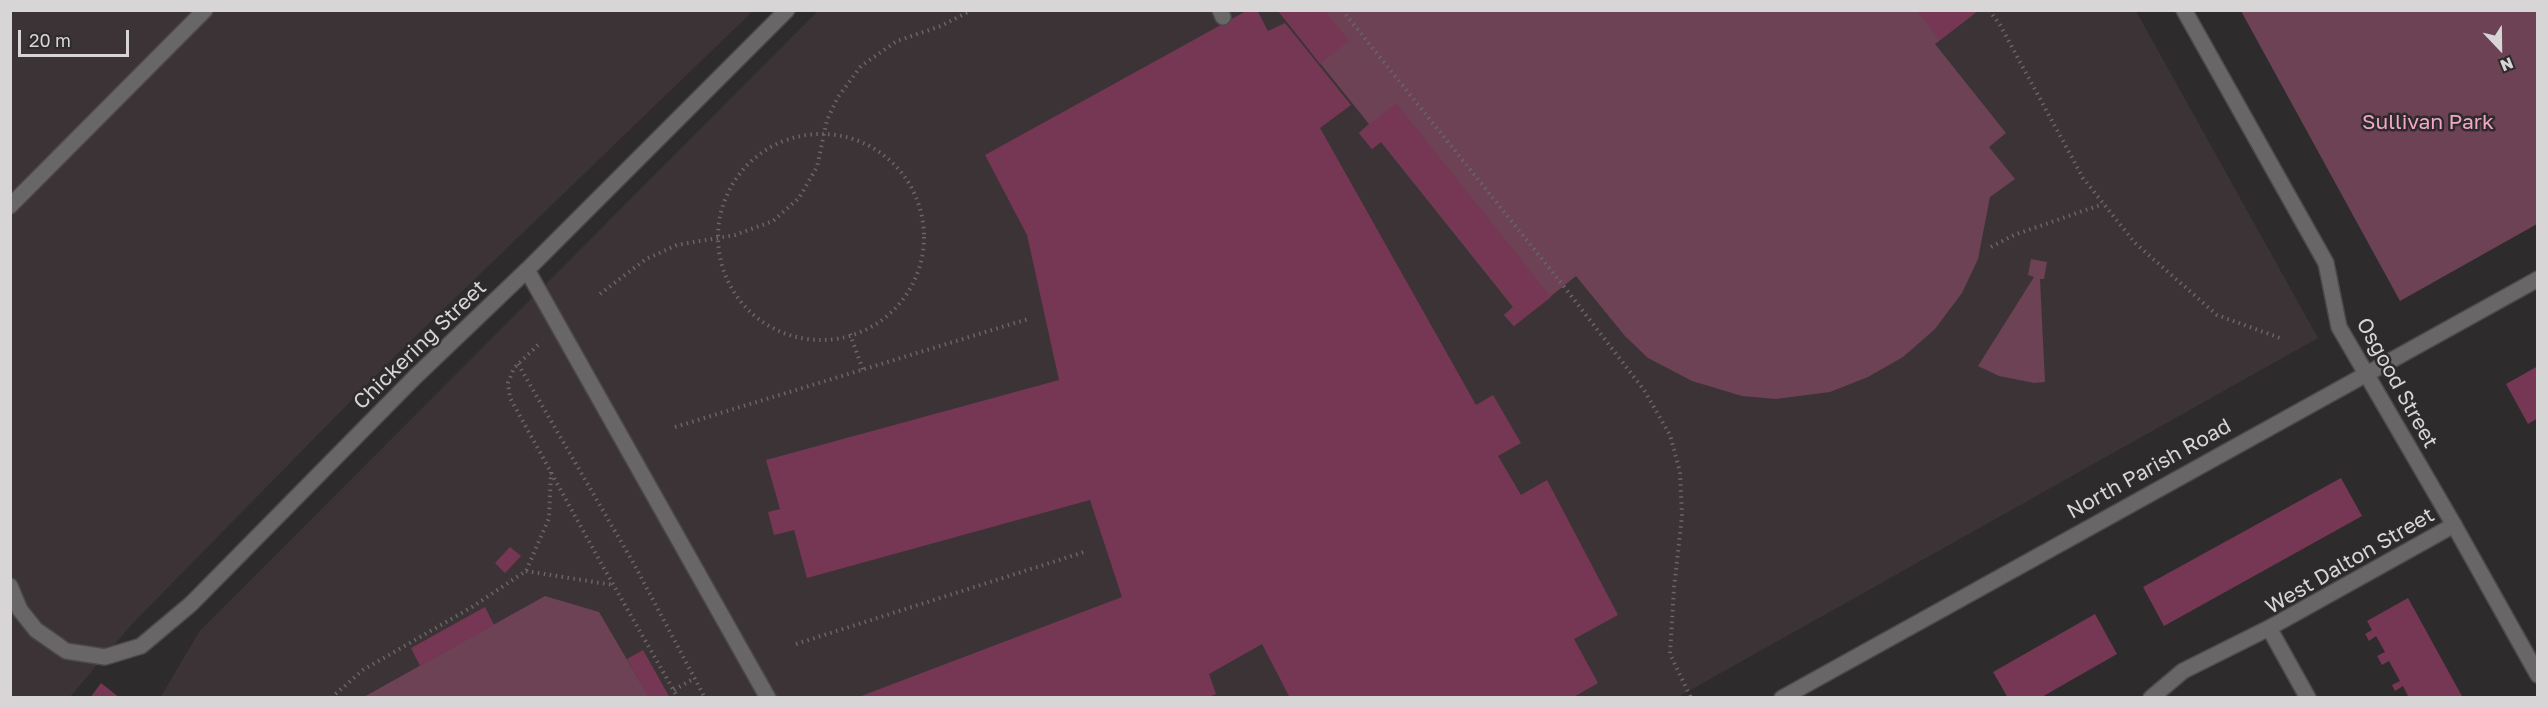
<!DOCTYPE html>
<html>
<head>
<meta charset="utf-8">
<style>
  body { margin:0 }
  #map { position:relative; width:2548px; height:708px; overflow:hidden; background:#2e2b2c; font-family:"Golos Text",sans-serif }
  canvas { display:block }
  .frame { position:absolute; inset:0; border:12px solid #d7d5d5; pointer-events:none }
  .north { position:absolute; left:2470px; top:18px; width:60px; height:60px; -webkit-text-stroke:4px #2e2b2c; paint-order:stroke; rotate:158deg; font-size:16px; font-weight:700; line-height:24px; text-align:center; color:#d7d5d5 }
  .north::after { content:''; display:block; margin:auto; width:21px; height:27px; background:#d7d5d5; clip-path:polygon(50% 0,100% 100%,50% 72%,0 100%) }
  .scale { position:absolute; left:18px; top:30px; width:111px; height:27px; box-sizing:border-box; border:3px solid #d7d5d5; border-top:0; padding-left:8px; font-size:18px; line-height:21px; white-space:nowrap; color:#d7d5d5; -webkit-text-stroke:4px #2e2b2c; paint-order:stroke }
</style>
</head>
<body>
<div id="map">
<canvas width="2548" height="708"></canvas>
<div class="frame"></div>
<div class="north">N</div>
<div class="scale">20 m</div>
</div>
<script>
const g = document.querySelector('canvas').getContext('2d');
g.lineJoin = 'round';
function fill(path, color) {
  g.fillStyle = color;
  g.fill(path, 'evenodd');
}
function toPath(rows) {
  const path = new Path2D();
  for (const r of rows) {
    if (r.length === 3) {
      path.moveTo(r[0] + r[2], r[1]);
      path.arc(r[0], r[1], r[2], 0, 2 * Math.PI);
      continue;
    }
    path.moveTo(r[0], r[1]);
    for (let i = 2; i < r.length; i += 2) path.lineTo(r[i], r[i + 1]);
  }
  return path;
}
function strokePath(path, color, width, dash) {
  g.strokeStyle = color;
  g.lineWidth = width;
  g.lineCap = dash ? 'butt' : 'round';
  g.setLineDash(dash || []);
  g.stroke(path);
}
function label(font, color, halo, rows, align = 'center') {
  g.font = font + ' "Golos Text",sans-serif';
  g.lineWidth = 5;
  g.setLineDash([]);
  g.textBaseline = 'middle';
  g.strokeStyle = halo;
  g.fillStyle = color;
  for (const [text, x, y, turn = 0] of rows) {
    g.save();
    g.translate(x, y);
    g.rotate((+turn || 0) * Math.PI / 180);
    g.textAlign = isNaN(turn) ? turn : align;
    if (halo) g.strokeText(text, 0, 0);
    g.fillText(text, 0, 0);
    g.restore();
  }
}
fill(toPath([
  [10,11,753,11,396,355,132,624,69,698,11,697],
  [818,11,2136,11,2318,338,1678,697,160,698,199,632]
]), '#3c3336');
fill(toPath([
  [1278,11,1978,11,1935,44,2006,133,1989,147,2015,179,1990,197,1978,259,1962,293,1935,329,1903,357,1868,377,1830,392,1776,399,1742,396,1692,381,1648,358,1625,336,1576,276,1514,326,1504,315,1513,307,1381,142,1372,149,1359,133,1369,124],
  [2241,11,2537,11,2537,224,2400,301],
  [2031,259,2047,262,2044,279,2040,279,2045,382,2034,383,1999,376,1978,366,2034,277,2028,275],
  [545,596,599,612,649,697,362,698]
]), '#6c4254');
fill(toPath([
  [1248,10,1257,10,1268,31,1285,23,1351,105,1320,128,1476,405,1493,395,1521,443,1498,456,1521,495,1547,480,1618,615,1574,639,1598,683,1572,698,1290,698,1262,644,1209,674,1216,694,1207,698,856,698,1122,597,1090,500,807,578,794,530,774,535,768,512,780,509,766,460,1059,380,1027,235,985,155],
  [1278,10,1324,10,1349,41,1320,64],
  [1916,10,1978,10,1940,40],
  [1396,103,1551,297,1514,326,1504,315,1514,307,1381,141,1372,149,1359,133],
  [2538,366,2538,418,2528,424,2506,384],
  [2341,478,2362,516,2164,626,2143,587],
  [510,547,521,556,505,573,495,563],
  [2408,598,2463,698,2409,698,2403,686,2395,691,2392,685,2400,681,2389,661,2382,665,2377,656,2385,652,2376,636,2369,641,2365,634,2372,630,2367,621],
  [485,607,494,625,420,666,411,648],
  [2095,614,2117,654,2040,698,2008,698,1993,672],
  [643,650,670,698,649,698,627,659],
  [101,683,120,698,90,698]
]), '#763754');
const service = toPath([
  [1220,10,1223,17],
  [10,206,205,10],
  [527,270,768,698],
  [10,586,20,610,36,630,59,646],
  [2151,698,2183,671,2269,628],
  [2308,698,2269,628,2454,525]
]);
const minor = toPath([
  [2184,10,2326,263,2339,327,2454,525,2538,675],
  [59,646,66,651,105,657,141,646,191,604,415,377,527,270,787,10],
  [1782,698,2538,279]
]);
strokePath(service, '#4c494a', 18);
strokePath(minor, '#4c494a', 18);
strokePath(toPath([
  [1342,10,1562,284,1644,390,1670,435,1680,472,1682,516,1674,588,1670,654,1691,698],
  [1989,10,2000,25,2083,178,2135,243,2217,315,2280,338],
  [821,237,103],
  [1991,247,2014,235,2103,204],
  [600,294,646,259,677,245,735,235,773,221,799,198,817,167,827,120,838,97,861,66,897,41,941,26,972,10],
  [850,334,863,370],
  [538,345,514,368,508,383,510,398,601,563,678,698],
  [518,364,634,564,705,698],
  [675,427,1028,319],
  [526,571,613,585],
  [796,644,1084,552],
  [674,690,695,678],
  [331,698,363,670,472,607,526,571,549,518,551,472]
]), '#686666', 4, [1.5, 4.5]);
strokePath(service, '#696667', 15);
strokePath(minor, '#696667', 15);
label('21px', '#f4a6c6', '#2e2b2c', [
  ["Sullivan Park",2428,122]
]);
label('21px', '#d7d5d5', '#2e2b2c', [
  ["Chickering Street",420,345,-44],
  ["Osgood Street",2397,383,61],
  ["North Parish Road",2149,469,-29],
  ["West Dalton Street",2350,561,-30]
]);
</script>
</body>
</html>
